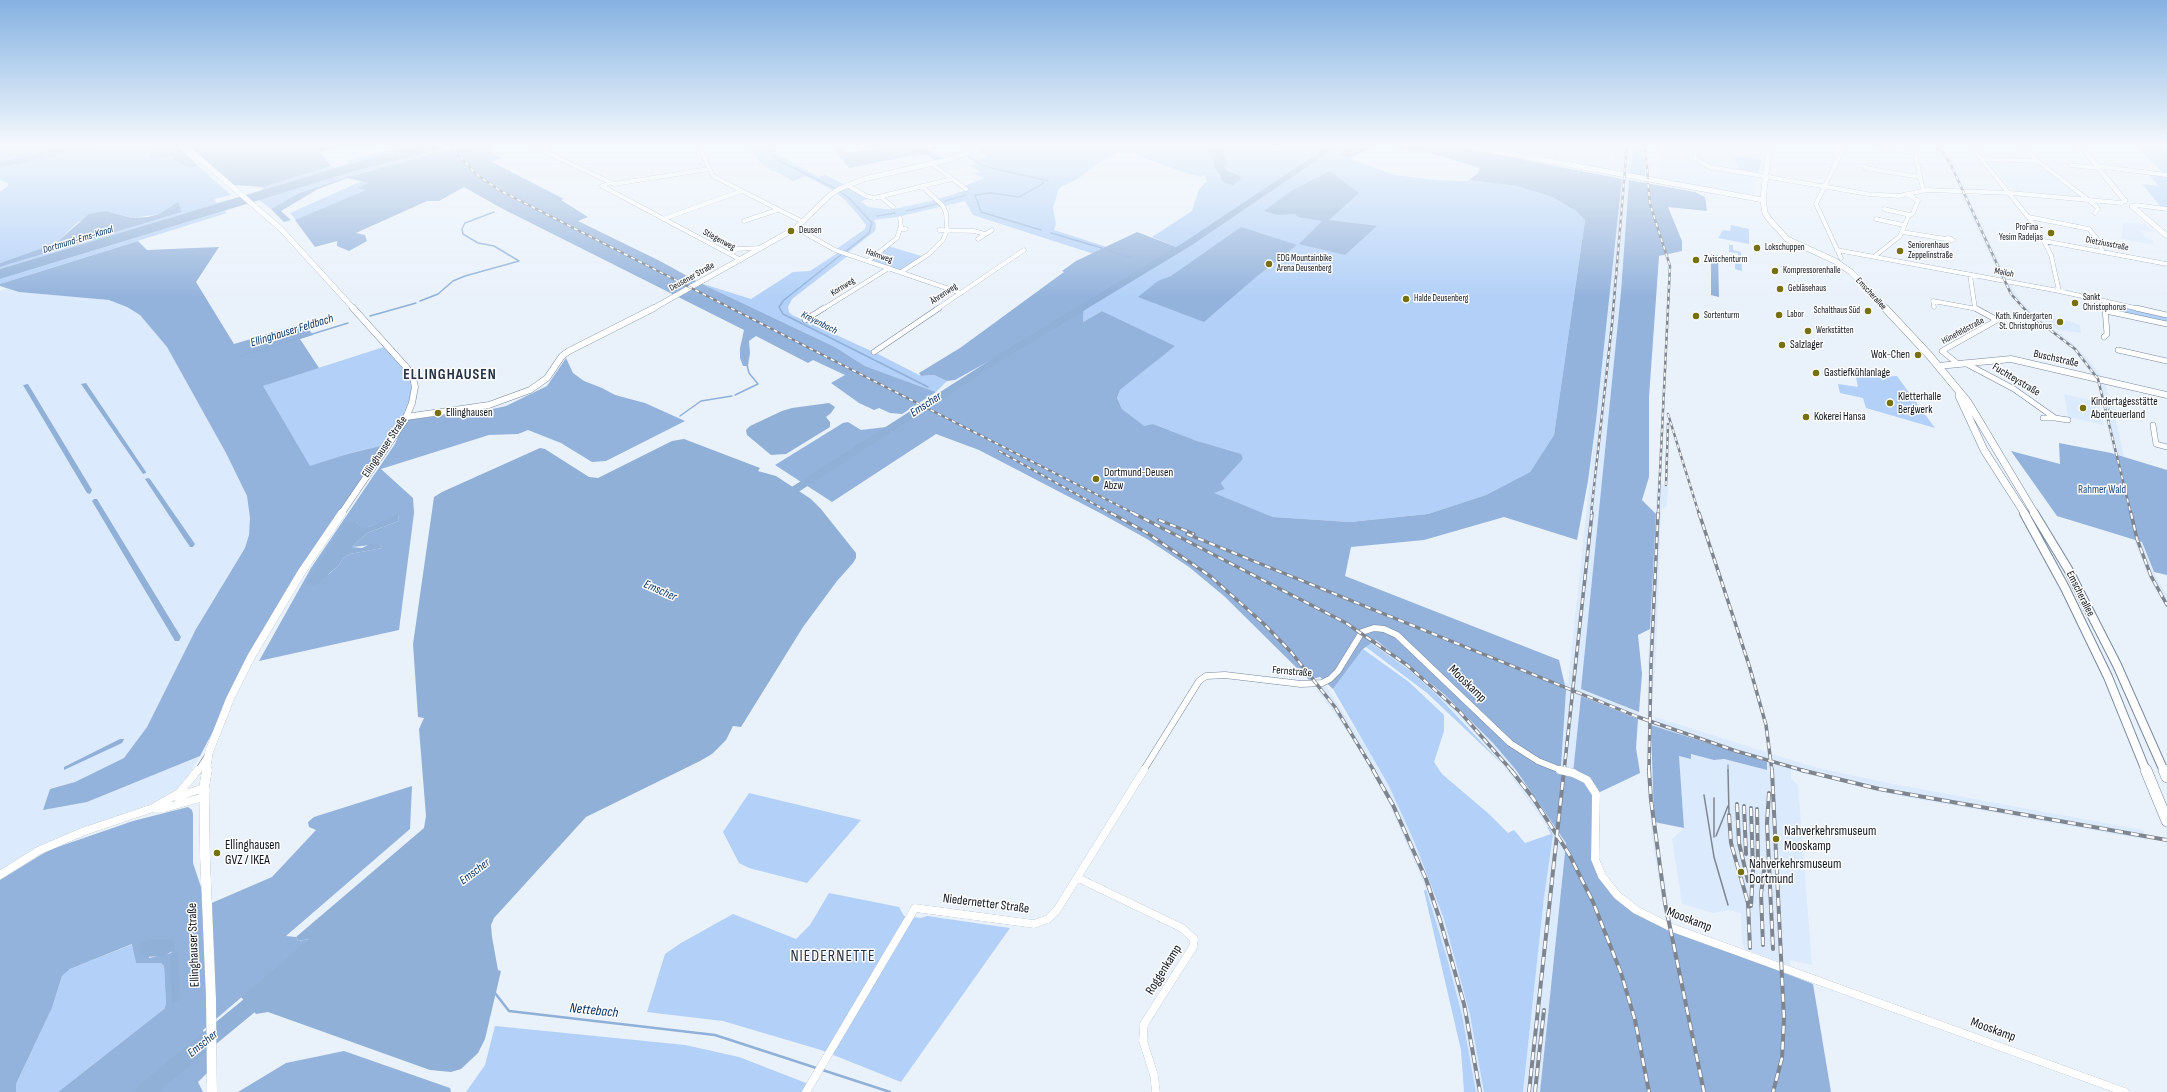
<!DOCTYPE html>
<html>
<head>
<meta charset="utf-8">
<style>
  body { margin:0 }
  canvas { display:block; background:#e9f1fb }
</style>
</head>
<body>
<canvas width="2167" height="1092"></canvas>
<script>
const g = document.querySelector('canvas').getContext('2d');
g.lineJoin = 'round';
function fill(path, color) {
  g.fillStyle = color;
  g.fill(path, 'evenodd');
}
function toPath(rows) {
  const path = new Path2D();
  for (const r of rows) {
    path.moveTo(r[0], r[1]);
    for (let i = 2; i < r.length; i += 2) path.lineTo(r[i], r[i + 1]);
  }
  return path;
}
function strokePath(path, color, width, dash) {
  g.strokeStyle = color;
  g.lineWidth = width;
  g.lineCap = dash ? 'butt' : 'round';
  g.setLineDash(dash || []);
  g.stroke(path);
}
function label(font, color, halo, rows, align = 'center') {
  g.font = font + ' "Sofia Sans Condensed",sans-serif';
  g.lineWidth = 3;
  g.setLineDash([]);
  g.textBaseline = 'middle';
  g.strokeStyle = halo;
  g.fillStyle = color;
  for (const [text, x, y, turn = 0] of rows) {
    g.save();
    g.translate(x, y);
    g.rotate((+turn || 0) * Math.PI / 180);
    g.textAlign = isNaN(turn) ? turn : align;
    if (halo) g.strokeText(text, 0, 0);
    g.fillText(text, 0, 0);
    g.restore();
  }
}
fill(toPath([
  [1489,145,1612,145,1609,169],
  [1614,145,1634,145,1630,175,1615,172],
  [1659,145,1763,145,1754,195,1663,181],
  [964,157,975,165,945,172,937,166],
  [1944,157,1951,157,1968,190,1962,190],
  [1988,161,2036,163,2080,197,2013,191],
  [1622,179,1629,180,1621,292,1581,689,1639,712,1638,719,1581,696,1540,1092,1523,1092,1544,897,1553,835,1503,765,1456,713,1412,672,1363,637,1376,640,1444,694,1493,743,1516,770,1554,824,1561,680,1568,683],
  [1960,193,1967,194,2007,279,2001,278],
  [2123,223,2145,224,2153,231,2140,231,2148,240,2153,240,2154,245,2122,239],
  [2003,283,2010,284,2022,303,2035,314,2039,312,2061,321,2069,321,2080,325,2081,333,2058,330,2036,315,2074,345,2089,360,2101,376,2094,374,2075,351,2022,308],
  [7,288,19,292,109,300,127,307,140,315,167,347,226,453,247,496,250,518,249,535,245,548,196,629,147,727,124,758,75,782,50,789,87,802,200,756,180,789,152,808,95,825,81,838,49,850,0,880,0,291],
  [2098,382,2105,384,2111,405,2113,406,2142,540,2132,537],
  [2064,394,2098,402,2104,425,2068,417],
  [1657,483,1668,486,1667,506,1661,510,1656,658,1651,707,1652,782,1654,822,1672,924,1666,922,1660,886,1652,837,1647,775,1648,662],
  [2134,540,2142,542,2151,567,2167,596,2167,609,2149,578],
  [1326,686,1362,740,1389,786,1414,841,1444,919,1470,1015,1484,1092,1476,1092,1462,1015,1449,965,1426,889,1388,801,1351,736,1316,689],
  [1655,717,1814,767,1888,783,2143,830,2148,840,1905,797,1791,770,1791,779,1798,785,1812,965,1790,960,1790,966,1745,949,1742,943,1741,913,1729,910,1713,913,1682,904,1672,839,1684,828,1679,756,1691,758,1691,754,1714,760,1723,759,1767,770,1767,763,1654,726]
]), '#dceafd');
fill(toPath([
  [0,145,71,145,0,162],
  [104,145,154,145,148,159,174,155,174,160,190,168,198,166,231,195,215,199,216,203,236,198,0,269,0,267,182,212,166,210,159,214,133,218,106,211,78,222,56,243,0,263,0,192,8,186,8,183,0,180,0,168],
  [409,145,423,145,351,164,346,161],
  [750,145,776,145,776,148,780,156,819,177,825,175,850,187,868,199,861,201,868,207,885,209,894,209,935,200,967,190,964,186,984,178,974,174,980,171,970,166,976,164,966,156,969,155,977,161,989,157,979,151,992,145,1208,145,1206,147,1214,161,1214,167,1221,175,1221,179,1240,176,1226,170,1224,166,1225,154,1209,145,1270,145,1268,149,1264,149,1278,152,1285,145,1353,145,1339,154,1394,175,1437,180,1466,181,1469,180,1497,183,1517,186,1552,197,1576,211,1585,220,1554,435,1530,472,1486,495,1428,514,1350,522,1273,517,1213,493,1225,489,1221,483,1243,459,1153,424,1144,427,1122,409,1117,398,1120,390,1174,346,1102,311,1083,322,1084,307,1179,248,1152,237,1192,211,1199,189,1207,181,1205,174,1202,177,1183,172,1122,150,1095,165,1079,178,1059,188,1053,208,1056,224,1054,230,1107,247,1094,254,973,215,965,201,897,217,874,220,876,224,875,231,847,253,849,255,792,299,788,307,789,312,792,315,878,354,921,376,934,375,947,381,936,392,865,366,835,347,700,283,751,299,793,272,810,271,839,252,835,250,865,229,866,225,854,210,844,199,834,191,806,176,793,181,773,170,771,171,759,161],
  [1634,145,1644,145,1645,177,1630,174],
  [2136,146,2167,148,2167,174,2164,174],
  [435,150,437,152,345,178,299,193,271,209,259,200,355,171],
  [1736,156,1761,160,1759,172,1734,169,1739,168,1739,163,1732,161,1735,161,1735,159,1732,159,1736,158],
  [331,166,335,168,262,190,263,187],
  [2148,173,2167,176,2167,211,2161,207,2142,184,2158,186],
  [362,181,368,183,358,188,367,190,296,220,290,213],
  [224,211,227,213,0,284,0,279],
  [1731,225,1749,229,1749,244,1718,238,1723,230,1730,231],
  [1729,245,1733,245,1733,250,1741,252,1742,271,1735,269,1735,262,1732,261,1731,257,1738,258,1738,253,1729,252],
  [888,246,925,257,901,272,868,261],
  [2110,304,2167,317,2167,324,2110,310],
  [387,346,413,378,412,403,388,444,344,455,310,467,262,386],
  [1855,372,1880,377,1897,376,1935,428,1866,408,1863,398,1840,393,1838,384,1858,387],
  [1371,643,1412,672,1439,697,1503,765,1427,693,1366,647],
  [1363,649,1409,682,1444,715,1444,731,1434,762,1442,774,1489,814,1508,833,1514,830,1525,843,1551,834,1547,827,1549,827,1553,835,1544,897,1523,1092,1484,1092,1470,1015,1444,919,1414,841,1389,786,1333,689],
  [749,793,861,820,807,883,749,868,739,863,723,832],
  [1426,889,1449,965,1462,1015,1476,1092,1464,1092,1461,1050,1424,891],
  [829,893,899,907,904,916,921,918,927,916,1010,928,901,1082,821,1050,723,1021,647,1012,665,954,681,943,733,914,796,939,810,925],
  [133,944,136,963,161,963,164,966,166,1004,164,1009,58,1092,16,1092,16,1084,52,1008,62,976,70,969],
  [495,1026,685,1045,739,1057,806,1083,806,1092,466,1092,485,1065]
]), '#b2d0f8');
fill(toPath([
  [71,145,104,145,0,168,0,162],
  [154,145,177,145,198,166,190,168,174,160,174,155,148,159],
  [188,145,398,145,340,148,320,152,331,166,263,187,234,185],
  [470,145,501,145,487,150,501,158,492,162,564,199,561,200,588,217,578,221,660,261,700,283,835,347,865,366,936,392,902,414,890,413,879,408,874,410,859,403,831,383,845,375,813,360,808,363,756,336,749,341,750,353,748,366,743,366,740,358,740,348,744,330,501,208,464,187,439,201,427,201,356,233,365,235,367,241,349,251,337,246,337,241,315,247,295,220,366,190,357,188,368,183,348,178,318,189,281,211,291,220,284,222,271,209,299,193,345,178,445,150,459,148,462,149,468,148,468,146],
  [834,145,841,145,844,153,912,145,914,149,929,149,942,159,935,161,928,155,920,154,849,168,838,154],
  [1354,145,1377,145,1350,158,1338,154],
  [1395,145,1447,145,1622,179,1596,421,1588,481,1577,540,1504,517,1424,540,1351,547,1345,576,1559,660,1566,690,1561,766,1573,773,1581,696,1638,719,1636,748,1640,773,1596,794,1594,841,1602,876,1613,896,1634,912,1655,922,1813,984,1831,1092,1540,1092,1566,843,1516,770,1493,743,1444,694,1376,640,1363,649,1333,689,1320,677,1309,680,1224,596,1189,567,1147,539,1102,514,979,450,936,434,832,502,775,465,843,423,848,422,861,430,894,426,1075,313,955,380,947,381,934,375,921,376,919,373,960,348,1064,272,1062,271,1076,261,1137,232,1179,248,1084,307,1083,322,1102,311,1175,346,1120,390,1117,398,1122,409,1144,426,1153,424,1197,441,1241,454,1243,459,1221,483,1225,489,1214,493,1273,517,1350,522,1428,514,1486,495,1530,472,1554,435,1585,220,1576,211,1552,197,1517,186,1469,180,1478,173,1480,168,1424,151,1410,151],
  [1330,171,1359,193,1329,220,1377,226,1345,255,1299,244,1322,221,1298,217,1295,214,1277,215,1264,211,1291,191],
  [1629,180,1695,192,1705,197,1707,211,1668,207,1682,241,1682,251,1659,256,1649,397,1649,477,1642,500,1656,514,1650,629,1638,635,1642,674,1639,712,1581,689,1621,292],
  [178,202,182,212,0,267,0,263,56,243,89,214,106,211,132,218,148,217,159,214],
  [1241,227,1297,245,1256,277,1204,322,1138,297,1158,281,1171,276],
  [138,241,147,250,219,247,196,282,234,344,304,323,313,335,300,339,319,368,263,386,310,466,344,455,388,444,349,500,230,699,200,756,87,802,43,810,50,789,75,782,124,758,147,727,196,629,245,548,249,535,250,518,247,496,226,453,167,347,140,315,127,307,109,300,19,292,0,286,0,284],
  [566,358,573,373,584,381,602,388,615,395,645,403,685,421,606,461,592,462,561,443,528,430,518,434,489,435,381,469,413,498,414,513,399,630,259,661,311,568,395,444,405,420,488,410,506,406,547,386],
  [398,515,399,521,367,533,352,547,380,544,382,548,350,554,343,558,339,565,329,574,305,584,356,522,361,528,368,527],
  [2059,443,2111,453,2167,470,2167,575,2154,572,2142,542,2057,516,2011,451,2060,464],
  [1651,725,1767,762,1767,770,1724,759,1714,760,1691,754,1691,759,1679,756,1684,828,1654,822],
  [412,786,410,829,286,936,296,937,298,941,310,939,203,1030,212,1068,198,1082,203,1092,58,1092,164,1009,166,1004,164,966,161,963,136,963,132,944,70,969,62,976,52,1008,16,1084,16,1092,0,1092,0,880,49,850,133,821,188,807,192,810,193,814,193,863,207,905,272,877,316,830,309,827,308,822,314,817],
  [148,939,154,940,176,944,171,953,149,958],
  [344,1051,450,1088,451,1092,238,1092,286,1063]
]), '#94b3dc');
fill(toPath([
  [423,145,456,145,355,171,0,279,0,269,342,166],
  [1209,145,1225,154,1227,164,1224,166,1226,170,1240,176,1241,180,1233,185,1225,183,1221,179,1220,175,1214,167,1214,161,1206,147],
  [1711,254,1718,255,1719,297,1711,295],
  [86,383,146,472,146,473,143,474,81,384],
  [28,384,92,490,90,494,87,493,23,385],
  [829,403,835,407,831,413,826,417,830,422,830,427,786,454,771,455,747,435,746,430,750,426,782,411,792,408],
  [684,439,760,468,758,471,776,476,811,499,821,509,856,553,856,558,853,563,837,581,803,627,741,727,733,726,726,740,712,754,700,761,586,817,494,918,491,925,492,937,498,970,501,971,485,1039,478,1053,461,1069,451,1072,430,1070,268,1012,256,1014,241,997,309,939,298,941,296,937,424,828,426,816,419,729,424,718,418,717,413,644,434,497,442,492,540,448,545,449,589,477,598,478,672,441],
  [148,478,150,479,195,544,193,547,190,547,145,479],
  [94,499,97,499,181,637,179,641,175,641,92,501],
  [398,514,399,521,367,533,352,547,362,548,370,544,380,544,382,548,350,554,343,558,339,565,316,585,304,585,345,523,356,522,361,527,368,527],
  [120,739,124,739,122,743,64,770,64,767],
  [148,939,172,939,176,944,173,951,163,956,145,957,140,952,140,942],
  [178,951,180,1000,172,1004,170,956]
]), '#90b0d8');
strokePath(toPath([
  [770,145,771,154,778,160,834,188],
  [218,147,237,171],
  [969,156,983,166,1048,181],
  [840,192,849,198,872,223,869,233,845,252],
  [945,201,966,195],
  [906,211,937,204],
  [877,216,895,213],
  [1041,230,981,212,975,195,992,193,1019,197,1044,183],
  [1051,233,1102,248],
  [1107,250,1132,258],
  [842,254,784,300,779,307,783,314,928,387],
  [420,301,438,294,453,281,465,276,519,261,494,246,478,243,463,234,462,229,465,223,494,212],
  [370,316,416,303],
  [241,356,348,323],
  [746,364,743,351,748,336],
  [735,395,758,384,749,373,747,365],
  [680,416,701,401,732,396]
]), '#90b0d8', 1.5);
strokePath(toPath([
  [495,993,509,1011,715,1035,890,1092]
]), '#90b0d8', 2.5);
fill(toPath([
  [1330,145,1339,145,1192,245,1004,359,786,500,782,501,776,497,998,355,1186,241,1330,145],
  [261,988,267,990,270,996,267,1002,158,1092,135,1092,138,1086,255,990,261,988]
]), '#90b0d8');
const streetFar3 = toPath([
  [531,145,614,184,709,169],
  [698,145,713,176,803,222],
  [1697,145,1695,159,1710,167,1868,194,1898,196,1927,190,2011,193,2122,203],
  [1874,145,1915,153,1923,190],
  [1970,145,2037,228,2051,255,2059,291],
  [2022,145,2038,161,2096,206,2098,209,2095,213],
  [2147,145,2167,147],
  [1982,159,2038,161],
  [932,164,966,189],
  [2070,165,2098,168],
  [1865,166,1865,168,1920,177],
  [2096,166,2167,175],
  [609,183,602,186,741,260],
  [847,185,866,196,874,198,952,179],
  [881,197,893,207],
  [2136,205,2167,209],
  [1884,209,1910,215],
  [2029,217,2089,229,2098,240,2103,252],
  [663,219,741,191],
  [1876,219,1903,225],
  [744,221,777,210],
  [796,228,835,250,961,293],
  [900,229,906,229],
  [939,230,974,231,985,234],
  [1902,232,1946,239],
  [1947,238,1949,238,1953,240,1947,240,1947,238],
  [978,239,992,230],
  [2044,241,2167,264],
  [1837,250,2059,291,2140,309],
  [730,254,737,249,760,248],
  [1875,256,1900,236,1908,217,1913,213,1918,201,1908,194],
  [1841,258,1816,204,1845,145],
  [868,261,897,238,901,226,900,218],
  [901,272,929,254,943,240,947,230,946,213,943,206,922,186],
  [1970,275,1975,308],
  [2105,301,2105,309],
  [1934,307,1933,301,1977,309],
  [823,309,889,268],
  [937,309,1024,250]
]);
const streetFar2 = toPath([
  [2136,308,2167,315],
  [2106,311,2167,324],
  [805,320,824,308],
  [2104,337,2107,334,2105,308],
  [2118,350,2167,361],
  [874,352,939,308],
  [1957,363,1942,351,1997,320,1975,308],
  [1965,363,2014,389,2055,418,2043,418],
  [2055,418,2068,420],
  [2153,425,2156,444,2167,447]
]);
const streetFar1 = toPath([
  [198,771,207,757],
  [1143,771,1199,681,1206,676,1225,675,1301,684,1322,683,1330,679,1338,671,1362,632,1374,628,1384,629,1397,635,1510,743,1538,761,1558,769]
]);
const street = toPath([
  [1573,773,1587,780,1596,794,1595,859,1602,876,1617,895,1636,910,1670,927,2125,1092],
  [176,797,204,788],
  [154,808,165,808,204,797],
  [0,875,38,851,82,832,153,808,179,793,198,770],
  [1078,878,1182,928,1194,939,1193,947,1144,1024,1143,1041,1154,1075,1156,1092],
  [806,1092,915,908,1034,924,1048,919,1057,910,1144,770]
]);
const secondaryFar3 = toPath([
  [184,145,281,229,354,309],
  [1462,145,1763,200],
  [2080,145,2125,201],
  [2132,206,2167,236],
  [652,309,796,228,830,195,839,189,864,179,951,159,985,145]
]);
const secondaryFar2 = toPath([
  [1938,366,2011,359,2167,395],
  [406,417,489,405,530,390,547,378,562,356,569,351,654,308],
  [341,514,405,420,412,403,415,387,413,378,407,368,353,308]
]);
const secondaryFar1 = toPath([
  [206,771,209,752,230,699,251,657,301,573,342,513]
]);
const secondary = toPath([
  [207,770,204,788,205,857,211,999,212,1092]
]);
const primaryFar3 = toPath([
  [1769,145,1763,200,1765,213,1769,219,1787,239,1835,261,1851,272,1886,309]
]);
const primaryFar2 = toPath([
  [1885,308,1929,355,1968,402,2035,514],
  [1959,396,1984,450,2025,514]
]);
const primaryFar1 = toPath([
  [2024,513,2065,588,2108,677,2146,771],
  [2034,513,2068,569,2117,665,2164,771]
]);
const primary = toPath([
  [2146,770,2167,821],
  [2164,770,2167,777]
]);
strokePath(streetFar3, '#77889e', 4.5);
strokePath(streetFar2, '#77889e', 6);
strokePath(streetFar1, '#77889e', 7);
strokePath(street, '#77889e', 8);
strokePath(secondaryFar3, '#77889e', 5.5);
strokePath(secondaryFar2, '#77889e', 7);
strokePath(secondaryFar1, '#77889e', 8);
strokePath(secondary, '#77889e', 10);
strokePath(primaryFar3, '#77889e', 6);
strokePath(primaryFar2, '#77889e', 8);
strokePath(primaryFar1, '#77889e', 10);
strokePath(primary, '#77889e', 12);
strokePath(streetFar3, '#fff', 4);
strokePath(streetFar2, '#fff', 5);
strokePath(streetFar1, '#fff', 6);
strokePath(street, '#fff', 8);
strokePath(secondaryFar3, '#fff', 5);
strokePath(secondaryFar2, '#fff', 6);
strokePath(secondaryFar1, '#fff', 8);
strokePath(secondary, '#fff', 10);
strokePath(primaryFar3, '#fff', 5.5);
strokePath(primaryFar2, '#fff', 7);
strokePath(primaryFar1, '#fff', 8);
strokePath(primary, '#fff', 11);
strokePath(toPath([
  [2109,409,2109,421],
  [1728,765,1728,771]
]), '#7e858e', 1);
strokePath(toPath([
  [1728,770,1729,815],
  [1704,795,1714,857,1728,905],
  [1714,798,1714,837],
  [1716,836,1728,806]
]), '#7e858e', 1.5);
const railFar2 = toPath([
  [449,145,476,174,499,190,1135,514],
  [1645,145,1648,178],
  [1932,145,1942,152,1950,163,2011,294,2028,313,2075,349,2098,379,2131,514],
  [1648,184,1650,204,1670,266,1658,514],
  [1668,414,1699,514],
  [999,451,1112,514],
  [1666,485,1668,424],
  [1591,514,1612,324,1627,145]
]);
const railFar1 = toPath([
  [1111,513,1147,533,1210,576,1264,624,1291,652,1335,707,1374,771],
  [1133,513,1346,623,1407,665,1460,712,1512,771],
  [1699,513,1749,665,1766,725,1772,771],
  [2131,513,2137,539,2151,576,2167,605],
  [1159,520,1194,534],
  [1187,534,1638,717,1736,751,1805,771],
  [1564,771,1592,513],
  [1649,771,1651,665,1658,513]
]);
const rail = toPath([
  [1373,770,1393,805,1426,879,1440,920,1464,1004,1480,1092],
  [1511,770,1533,798,1569,854,1593,902,1621,973,1635,1020,1649,1092],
  [1649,770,1651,800,1665,903,1704,1092],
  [1772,770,1784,1019,1782,1058,1773,1092],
  [1801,770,1879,789,2167,840],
  [1769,793,1767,823,1773,949],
  [1737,804,1739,843,1748,881],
  [1744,806,1746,854],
  [1751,808,1753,869,1751,906],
  [1757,809,1758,864],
  [1729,815,1731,843,1748,903,1750,948],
  [1763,945,1761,894,1765,863],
  [1529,1092,1564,770],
  [1535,1092,1544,1010]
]);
strokePath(railFar2, '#7e858e', 2.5);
strokePath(railFar1, '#7e858e', 3.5);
strokePath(rail, '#7e858e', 4);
strokePath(railFar2, '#fdfdfd', 1.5, [4]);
strokePath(railFar1, '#fdfdfd', 2, [6]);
strokePath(rail, '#fdfdfd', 2.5, [8]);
const streetBridgeFar1 = toPath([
  [1558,769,1564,771]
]);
const streetBridge = toPath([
  [1560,770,1573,773]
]);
strokePath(streetBridgeFar1, '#77889e', 7, []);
strokePath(streetBridge, '#77889e', 8, []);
strokePath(streetBridgeFar1, '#fff', 6);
strokePath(streetBridge, '#fff', 8);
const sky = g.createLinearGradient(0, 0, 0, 298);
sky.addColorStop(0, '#85b2e2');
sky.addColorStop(0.49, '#f5f9fd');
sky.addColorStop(1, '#f5f9fd00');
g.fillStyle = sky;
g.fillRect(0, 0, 2167, 298);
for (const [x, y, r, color] of [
  [791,231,4,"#777011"],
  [2051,233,4,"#777011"],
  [1757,248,4,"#777011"],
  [1900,251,4,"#777011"],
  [1696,260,4,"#777011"],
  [1269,264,4,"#777011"],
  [1775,271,4,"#777011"],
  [1780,289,4,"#777011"],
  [1406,299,4,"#777011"],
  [2075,303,4,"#777011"],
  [1868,311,4,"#777011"],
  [1779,315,4,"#777011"],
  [1696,316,4,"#777011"],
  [2060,322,4,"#777011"],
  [1808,331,4,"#777011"],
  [1782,345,4,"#777011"],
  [1918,355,4,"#777011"],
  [1816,373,4,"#777011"],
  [1890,403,4,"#777011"],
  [2083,408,4,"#777011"],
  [438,413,4,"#777011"],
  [1806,417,4,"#777011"],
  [1096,479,4,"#777011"],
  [1776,839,4,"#777011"],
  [217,853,4,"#777011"],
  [1741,872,4,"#777011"]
]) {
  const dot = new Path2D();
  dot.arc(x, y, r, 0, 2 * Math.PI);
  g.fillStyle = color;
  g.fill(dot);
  strokePath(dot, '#fdfdfd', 1.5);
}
label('9px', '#0e141c', '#fdfdfd', [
  ["ProFina -",2043,228,"right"],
  ["Yesim Radeljas",2043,238,"right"],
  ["Deusen",799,231],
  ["Seniorenhaus",1908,246],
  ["Zeppelinstraße",1908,256],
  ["Lokschuppen",1765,248],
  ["EDG Mountainbike",1277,259],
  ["Arena Deusenberg",1277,269],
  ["Zwischenturm",1704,260],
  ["Kompressorenhalle",1783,271],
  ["Gebläsehaus",1788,289],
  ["Sankt",2083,298],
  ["Christophorus",2083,308],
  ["Halde Deusenberg",1414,299],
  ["Schalthaus Süd",1860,311,"right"],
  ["Labor",1787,315],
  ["Sortenturm",1704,316],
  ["Kath. Kindergarten",2052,317,"right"],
  ["St. Christophorus",2052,327,"right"],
  ["Werkstätten",1816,331]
], 'left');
label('9px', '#0e141c', '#fdfdfd', [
  ["Stiegenweg",719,240,28],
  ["Dietziusstraße",2107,244,11],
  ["Halmweg",879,256,19],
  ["Mailoh",2004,273,11],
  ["Deusener Straße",692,277,-29],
  ["Kornweg",843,287,-32],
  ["Ährenweg",944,294,-34],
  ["Emscherallee",1871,294,47],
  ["Hünefeldstraße",1963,331,-28]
]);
label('italic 10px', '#012d5e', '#fdfdfd', [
  ["Dortmund-Ems-Kanal",78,240,-17],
  ["Kreyenbach",819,323,27]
]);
label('11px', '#0e141c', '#fdfdfd', [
  ["Salzlager",1790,345],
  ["Wok-Chen",1910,355,"right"],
  ["Gastiefkühlanlage",1824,373],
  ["Kletterhalle",1898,397],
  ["Bergwerk",1898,410],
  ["Kindertagesstätte",2091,402],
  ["Abenteuerland",2091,415],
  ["Ellinghausen",446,413],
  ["Kokerei Hansa",1814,417],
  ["Dortmund-Deusen",1104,473],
  ["Abzw",1104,486]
], 'left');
label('11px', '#0e141c', '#fdfdfd', [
  ["Buschstraße",2056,359,13],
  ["Fuchteystraße",2016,380,31],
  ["Ellinghauser Straße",385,447,-56],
  ["Emscherallee",2080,594,63],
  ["Fernstraße",1292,672,5]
]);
label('11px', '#204a7d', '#fdfdfd', [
  ["Rahmer Wald",2102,490]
]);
label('italic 12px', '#012d5e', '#fdfdfd', [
  ["Ellinghauser Feldbach",292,331,-17],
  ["Emscher",926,405,-33],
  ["Emscher",660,591,24],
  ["Emscher",475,872,-37],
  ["Emscher",203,1044,-39]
]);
label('13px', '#0e141c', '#fdfdfd', [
  ["Mooskamp",1467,684,44],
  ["Niedernetter Straße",986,904,7],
  ["Mooskamp",1689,920,21],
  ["Ellinghauser Straße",194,945,-92],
  ["Roggenkamp",1164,970,-58],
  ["Mooskamp",1993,1030,20]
]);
label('13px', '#0e141c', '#fdfdfd', [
  ["Nahverkehrsmuseum",1784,832],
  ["Mooskamp",1784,847],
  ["Ellinghausen",225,846],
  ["GVZ / IKEA",225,861],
  ["Nahverkehrsmuseum",1749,865],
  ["Dortmund",1749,880]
], 'left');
label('italic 14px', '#012d5e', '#fdfdfd', [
  ["Nettebach",594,1011,6]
]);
g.letterSpacing = '1px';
label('bold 15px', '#233144', '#fdfdfd', [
  ["ELLINGHAUSEN",450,375]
]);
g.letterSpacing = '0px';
g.letterSpacing = '1px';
label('16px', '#233144', '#fdfdfd', [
  ["NIEDERNETTE",833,957]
]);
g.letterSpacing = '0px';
</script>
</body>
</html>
